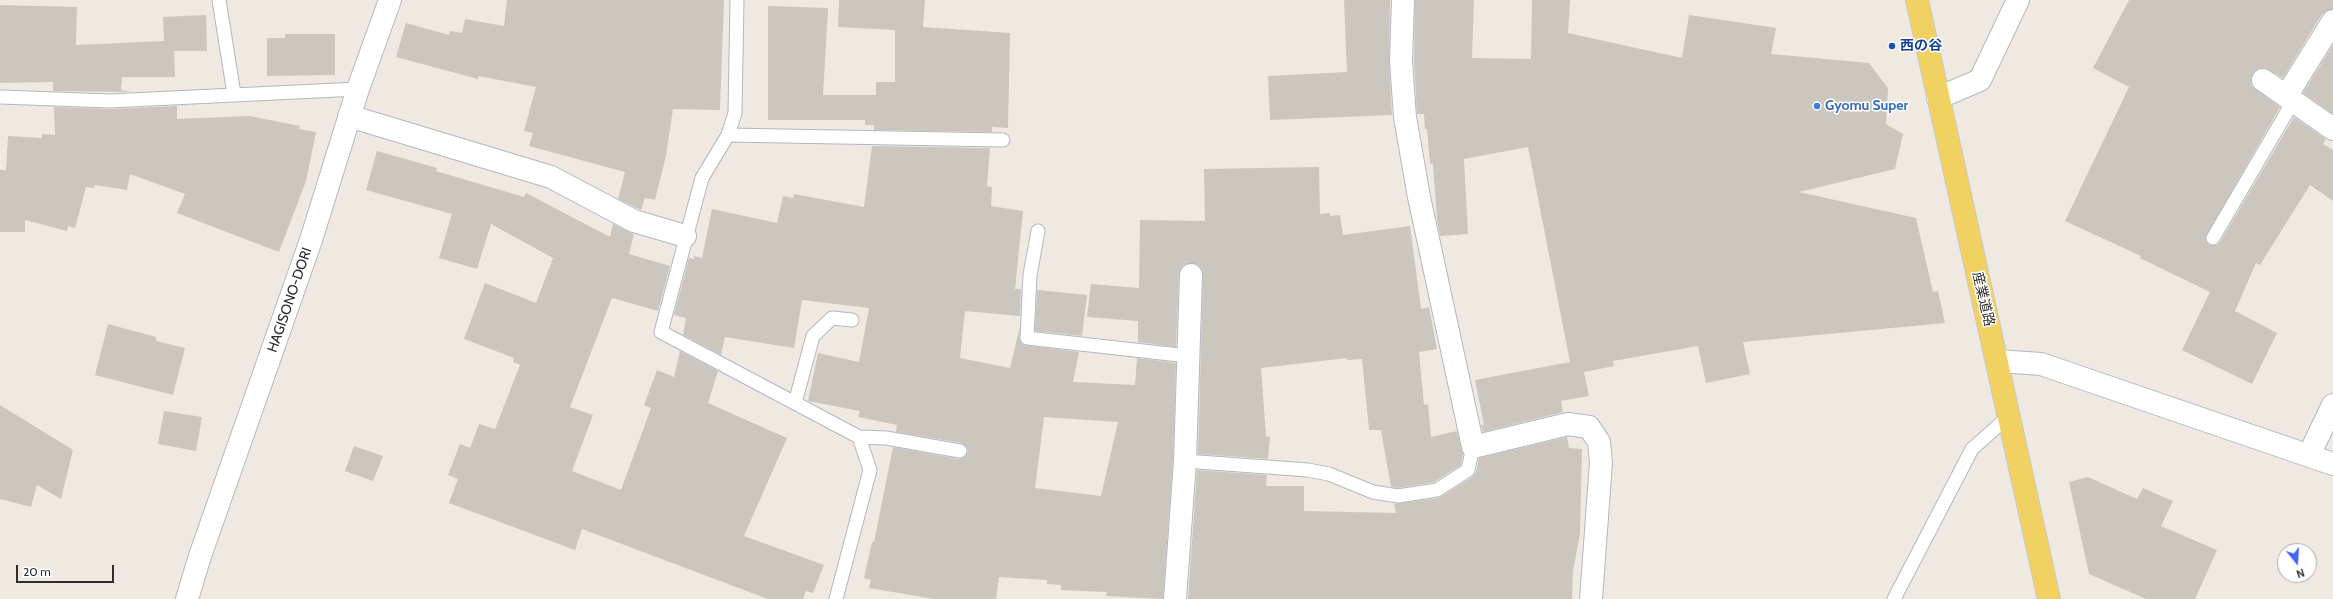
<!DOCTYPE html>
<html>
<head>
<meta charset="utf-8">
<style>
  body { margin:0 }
  #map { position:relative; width:2333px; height:599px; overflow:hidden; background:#efe9e1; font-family:Cabin,sans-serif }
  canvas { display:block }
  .north { position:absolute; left:2277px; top:543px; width:40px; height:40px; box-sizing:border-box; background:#fff; border:1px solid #ababab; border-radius:50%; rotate:162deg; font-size:11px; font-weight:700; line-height:16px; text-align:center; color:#2e2e2e }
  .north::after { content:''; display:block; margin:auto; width:14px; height:18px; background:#4264fb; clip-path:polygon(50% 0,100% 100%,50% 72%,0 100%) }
  .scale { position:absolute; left:16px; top:565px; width:98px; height:18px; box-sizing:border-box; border:2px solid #2e2e2e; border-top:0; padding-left:5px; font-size:12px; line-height:14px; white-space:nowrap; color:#2e2e2e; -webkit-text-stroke:3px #fff; paint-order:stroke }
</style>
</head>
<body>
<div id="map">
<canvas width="2333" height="599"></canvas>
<div class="north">N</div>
<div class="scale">20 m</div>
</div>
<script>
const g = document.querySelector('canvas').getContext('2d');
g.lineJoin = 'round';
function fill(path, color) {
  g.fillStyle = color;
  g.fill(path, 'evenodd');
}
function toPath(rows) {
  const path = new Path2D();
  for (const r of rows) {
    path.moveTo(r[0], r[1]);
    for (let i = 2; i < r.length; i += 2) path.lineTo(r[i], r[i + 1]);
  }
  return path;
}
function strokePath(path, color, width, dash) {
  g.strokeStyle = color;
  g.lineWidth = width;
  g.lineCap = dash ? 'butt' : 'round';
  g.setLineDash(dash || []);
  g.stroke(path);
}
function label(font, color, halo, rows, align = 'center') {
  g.font = font + ' Cabin,"Noto Sans JP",sans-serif';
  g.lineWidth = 3;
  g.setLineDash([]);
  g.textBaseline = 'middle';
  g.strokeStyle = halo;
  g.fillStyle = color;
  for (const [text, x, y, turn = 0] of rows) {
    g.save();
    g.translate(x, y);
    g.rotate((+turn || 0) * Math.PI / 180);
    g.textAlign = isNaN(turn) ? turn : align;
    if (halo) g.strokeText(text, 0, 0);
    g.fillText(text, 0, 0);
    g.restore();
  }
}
fill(toPath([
  [507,0,724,0,720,110,673,109,666,156,655,200,645,198,641,210,618,199,625,172,529,146,533,133,524,131,536,87,478,76,478,79,396,57,406,23,449,35,450,31,462,33,465,19,504,26],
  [839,0,925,0,923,27,1010,33,1008,128,992,127,992,132,874,130,874,125,865,125,865,120,768,120,768,6,828,8,823,95,876,95,876,82,895,82,895,30,838,27],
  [1344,0,1390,0,1389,61,1392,115,1270,120,1268,76,1347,72],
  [1415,0,1474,0,1472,58,1531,59,1532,0,1570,0,1568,33,1682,58,1689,15,1776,28,1771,54,1869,63,1888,88,1886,124,1903,134,1895,169,1799,192,1916,218,1933,292,1938,291,1945,323,1743,342,1750,374,1706,383,1698,346,1613,361,1614,366,1584,372,1589,396,1561,401,1563,412,1483,432,1481,425,1484,425,1475,380,1570,362,1528,147,1464,159,1468,234,1440,236,1437,220,1433,163,1430,164,1427,129,1425,129,1424,114,1417,114,1414,61],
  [2129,0,2333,0,2333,9,2322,14,2283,78,2264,68,2258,69,2253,73,2251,79,2252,86,2280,107,2205,238,2209,245,2217,245,2220,242,2294,117,2326,139,2323,144,2333,150,2333,201,2310,185,2260,265,2256,263,2235,311,2277,333,2252,384,2182,350,2210,292,2140,258,2141,256,2065,221,2129,87,2093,68],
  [0,5,77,7,76,45,164,41,163,17,206,15,207,51,174,51,175,77,122,77,121,90,131,92,53,91,53,82,0,83],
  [285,34,335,34,335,75,267,76,267,38,285,38],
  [2333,45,2333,114,2303,93],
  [177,106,177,119,249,116,300,126,299,129,316,132,306,181,279,252,177,213,185,194,130,174,127,190,95,185,94,188,86,187,75,228,68,226,67,231,25,220,25,232,0,232,0,170,6,170,8,136,42,138,42,134,55,135,54,107,110,109],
  [872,146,990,148,987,186,992,187,991,206,1023,211,1015,289,1021,289,1020,316,965,311,960,358,1010,368,1020,326,1019,338,1023,345,1079,352,1073,382,1135,385,1137,358,1176,363,1173,460,1163,599,1106,596,1107,592,1061,590,1061,585,1047,584,1047,580,999,577,996,599,934,599,869,588,871,580,864,578,872,542,874,542,893,447,959,459,966,456,968,452,967,448,962,443,896,432,897,425,858,417,860,411,808,401,818,353,859,362,869,308,802,300,794,348,725,337,721,355,683,335,686,318,674,315,689,258,694,259,694,256,702,258,712,209,777,223,783,196,793,198,794,194,864,207],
  [1044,417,1118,422,1101,496,1035,488],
  [377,151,437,168,436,171,524,197,526,193,610,237,613,224,634,234,629,254,670,266,658,311,612,298,570,407,593,415,572,471,621,490,651,408,644,405,657,370,674,377,680,351,718,371,708,403,787,438,744,536,824,565,813,593,806,591,803,599,768,599,582,529,575,550,449,503,458,479,448,475,460,444,470,448,479,424,495,429,520,365,513,362,514,358,464,339,485,283,536,303,553,258,491,224,477,269,439,258,452,214,366,190],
  [1319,167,1320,214,1330,213,1330,216,1340,215,1343,235,1410,226,1421,309,1429,307,1437,349,1419,352,1424,405,1428,404,1431,437,1457,431,1463,454,1461,465,1434,482,1398,488,1391,487,1381,430,1369,430,1362,359,1347,360,1347,358,1261,368,1266,436,1270,437,1268,459,1198,454,1203,275,1202,269,1197,264,1185,264,1181,268,1179,274,1176,347,1138,342,1138,321,1087,317,1091,284,1139,288,1140,220,1205,221,1204,169],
  [1037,290,1087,295,1082,336,1035,331],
  [108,324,156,337,156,341,185,348,173,395,95,375],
  [0,405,73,450,61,499,37,485,31,507,0,499],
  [164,411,202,417,196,451,158,444],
  [1567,437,1569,448,1582,449,1580,534,1573,571,1572,599,1188,599,1197,470,1267,475,1266,486,1304,486,1304,511,1396,513,1394,504,1439,498,1472,477,1476,472,1479,458],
  [354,446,383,456,373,481,345,471],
  [2088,477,2137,499,2143,488,2173,501,2161,526,2217,550,2195,599,2146,599,2089,574,2069,482]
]), '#cbc7bf');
const lane = toPath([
  [219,0,234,94],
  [737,0,735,113,728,135,702,178,661,332,859,437,870,470,836,599],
  [0,97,110,101,358,89],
  [728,135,1003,140],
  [1038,231,1030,275,1027,338,1188,356],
  [2213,238,2294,100],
  [795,403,813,336,832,318,852,320],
  [859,437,886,438,960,451],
  [1185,461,1308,470,1329,474,1373,492,1398,496,1437,490,1468,470,1473,447],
  [1894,599,1972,449,2009,416]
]);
const street = toPath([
  [1403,0,1401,61,1405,117,1419,197,1473,447,1568,424,1589,427,1599,442,1601,462,1591,599],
  [2263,80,2333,129],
  [2287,95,2333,21],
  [1938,98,1980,80,2018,0],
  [349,116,551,177,634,221,685,236],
  [2309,455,2333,405],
  [1175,599,1185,461,1191,275]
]);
const secondary = toPath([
  [1998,361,2041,364,2333,464],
  [187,599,200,556,311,240,358,89,390,0]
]);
const primary = toPath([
  [1917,0,2049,599]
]);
strokePath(lane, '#b4b7c1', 15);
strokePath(street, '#b4b7c1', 24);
strokePath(secondary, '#b4b7c1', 24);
strokePath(primary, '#c9c9c9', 24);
strokePath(lane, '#fff', 13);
strokePath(street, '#fff', 22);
strokePath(secondary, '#fff', 22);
strokePath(primary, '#f2d163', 22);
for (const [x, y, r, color] of [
  [1892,46,4,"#1a4fb4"],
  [1817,106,4,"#3f7fe0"]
]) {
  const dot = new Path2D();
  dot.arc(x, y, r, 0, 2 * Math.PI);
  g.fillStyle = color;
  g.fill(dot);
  strokePath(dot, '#fff', 1.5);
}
label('bold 14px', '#164399', '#fff', [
  ["西の谷",1900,46]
], 'left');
label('bold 14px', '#366cbe', '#fff', [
  ["Gyomu Super",1825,106]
], 'left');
label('14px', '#2e2e2e', '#fff', [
  ["産業道路",1983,299,77],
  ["HAGISONO-DORI",290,300,-71]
]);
</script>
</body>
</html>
